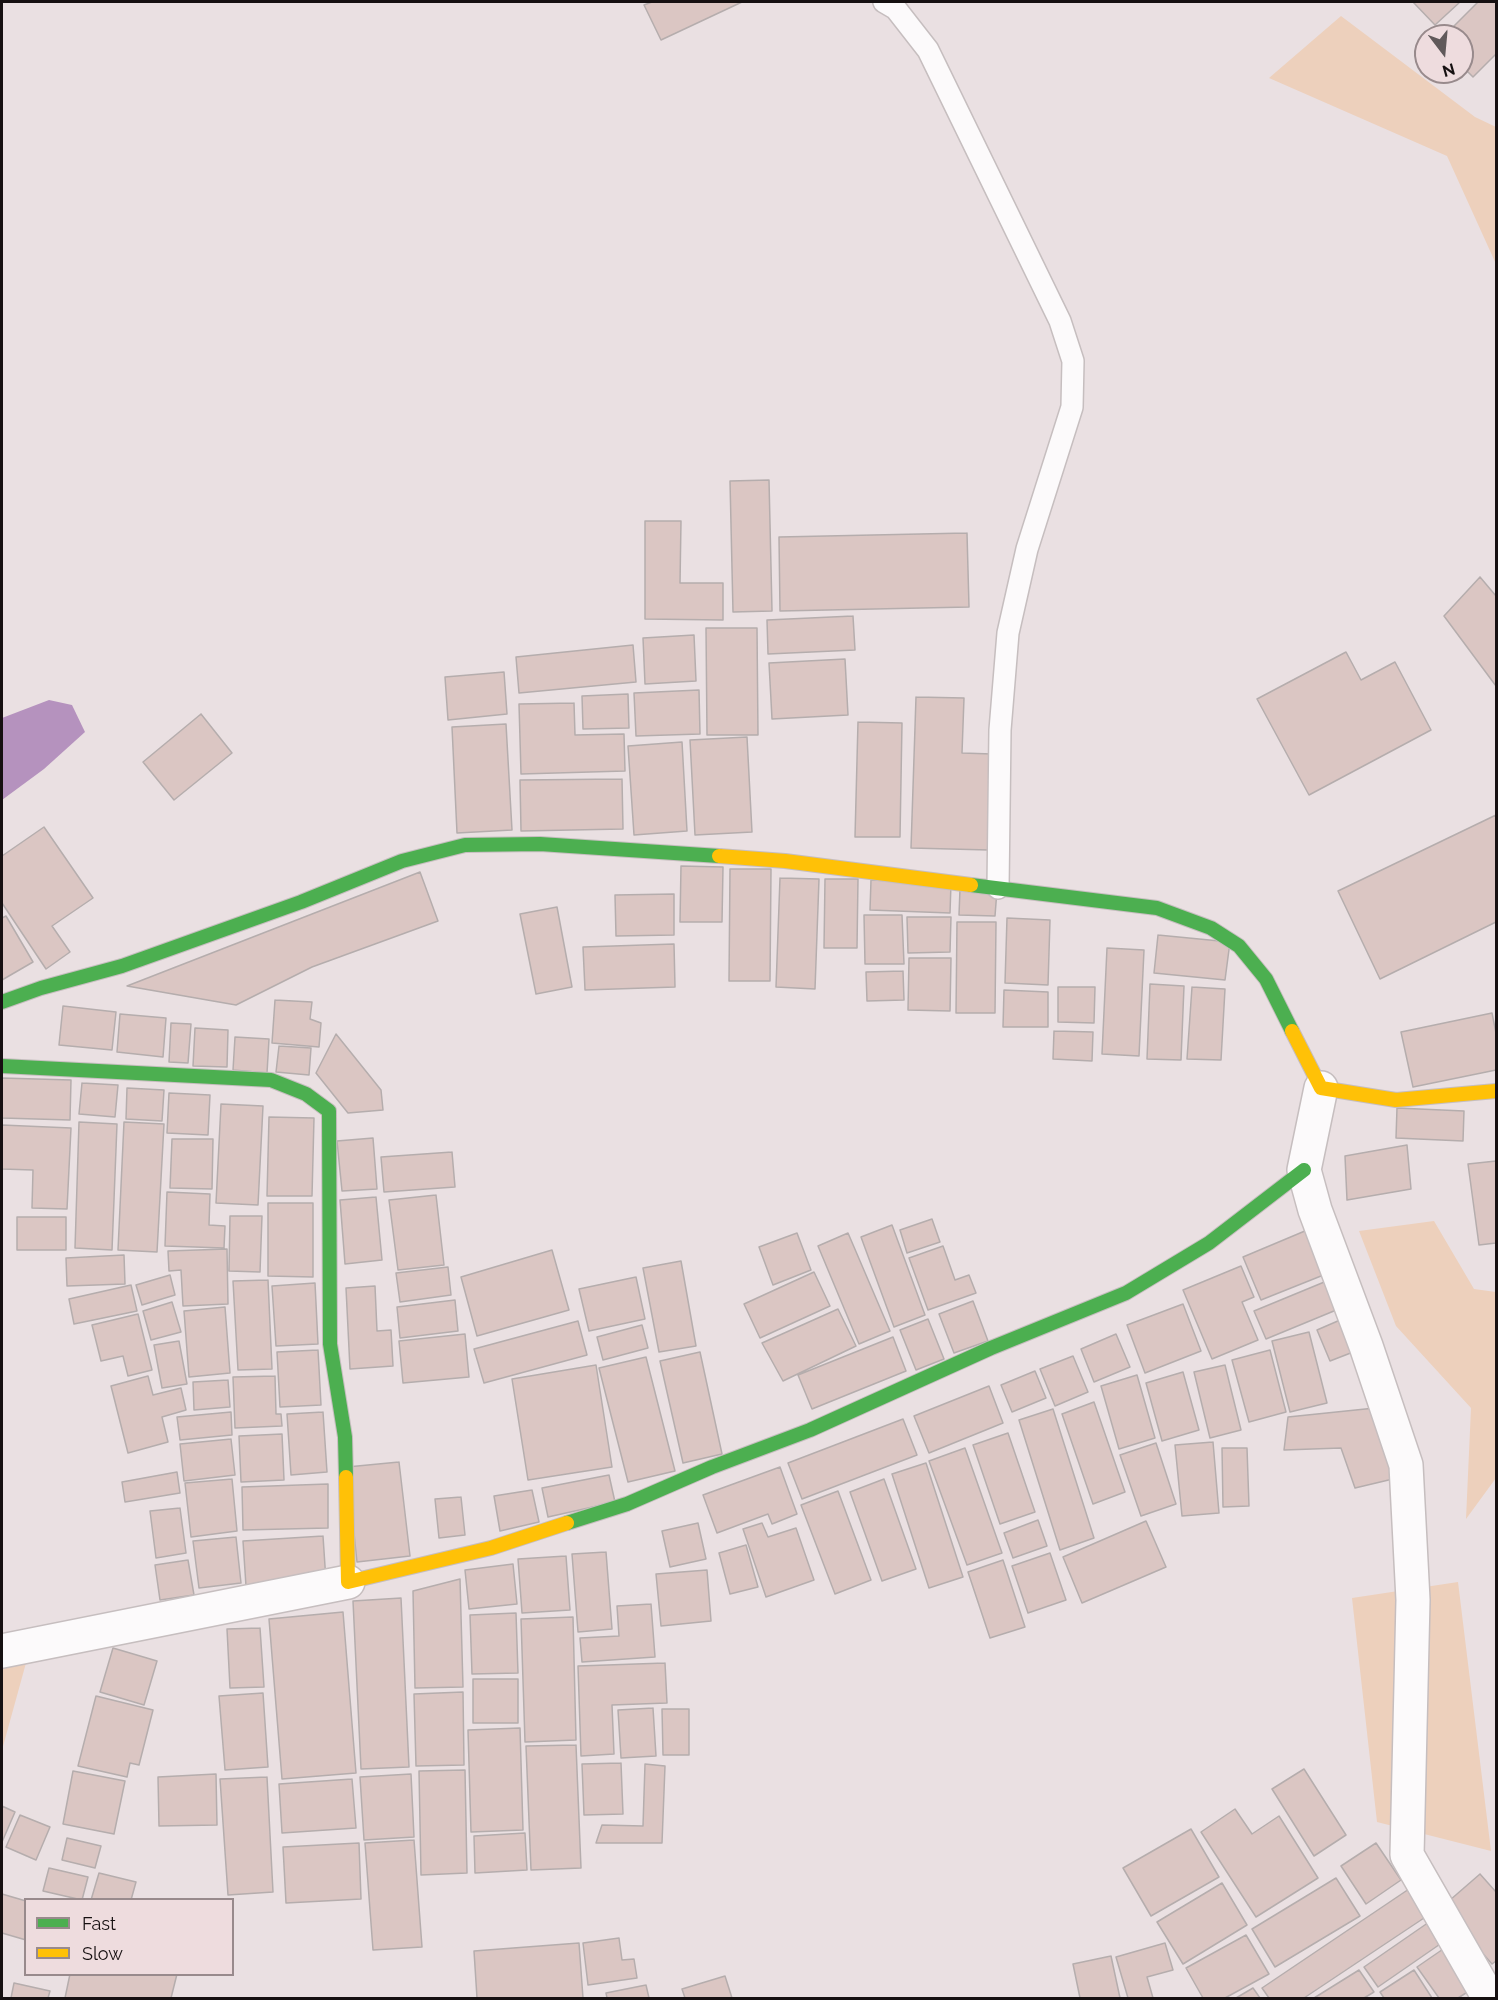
<!DOCTYPE html>
<html>
<head>
<meta charset="utf-8">
<style>
  body { margin:0 }
  #map { position:relative; width:1498px; height:2000px; overflow:hidden; background:#eae0e2; font-family:Raleway,sans-serif }
  canvas { display:block }
  .frame { position:absolute; inset:0; border:3px solid #161011; pointer-events:none }
  .legend { position:absolute; left:24px; top:1898px; width:210px; height:78px; box-sizing:border-box; background:#eedcde; border:2px solid #988a8c; margin:0; padding:8px 10px; list-style:none; font-size:18px; color:#161011 }
  .legend li { display:flex; align-items:center; gap:12px; height:30px }
  .legend b { width:30px; border:2px solid #988a8c }
  .north { position:absolute; left:1414px; top:24px; width:60px; height:60px; box-sizing:border-box; background:#eedcde; border:2px solid #988a8c; border-radius:50%; rotate:164deg; font-size:16px; font-weight:700; line-height:24px; text-align:center; color:#161011 }
  .north::after { content:''; display:block; margin:auto; width:21px; height:27px; background:#60595a; clip-path:polygon(50% 0,100% 100%,50% 72%,0 100%) }
</style>
</head>
<body>
<div id="map">
<canvas width="1498" height="2000"></canvas>
<div class="frame"></div>
<ul class="legend">
<li><b style="height:8px;background:#4caf50"></b>Fast</li>
<li><b style="height:8px;background:#ffc107"></b>Slow</li>
</ul>
<div class="north">N</div>
</div>
<script>
const g = document.querySelector('canvas').getContext('2d');
g.lineJoin = 'round';
function fill(path, color) {
  g.fillStyle = color;
  g.fill(path, 'evenodd');
}
function toPath(rows) {
  const path = new Path2D();
  for (const r of rows) {
    path.moveTo(r[0], r[1]);
    for (let i = 2; i < r.length; i += 2) path.lineTo(r[i], r[i + 1]);
  }
  return path;
}
function strokePath(path, color, width, dash) {
  g.strokeStyle = color;
  g.lineWidth = width;
  g.lineCap = dash ? 'butt' : 'round';
  g.setLineDash(dash || []);
  g.stroke(path);
}
fill(toPath([
  [1341,16,1475,117,1496,127,1496,264,1447,156,1269,78],
  [1434,1221,1474,1289,1496,1292,1496,1478,1466,1519,1471,1408,1396,1326,1359,1231],
  [1458,1582,1491,1851,1377,1822,1352,1598],
  [26,1663,2,1750,2,1669]
]), '#edd0bc');
fill(toPath([
  [49,700,72,705,85,732,44,769,2,800,2,718]
]), '#b592be');
const building = toPath([
  [652,2,742,2,661,40,644,5,652,2],
  [1413,2,1460,2,1435,25,1413,2],
  [1478,2,1496,2,1496,54,1473,77,1462,66,1462,36,1444,36,1478,2],
  [769,480,772,611,733,612,730,481,769,480],
  [645,521,681,521,680,583,723,583,723,620,645,619,645,521],
  [967,533,969,607,780,611,779,537,967,533],
  [1480,577,1496,596,1496,686,1444,616,1480,577],
  [853,616,855,650,768,654,767,620,853,616],
  [706,628,757,628,758,735,707,735,706,628],
  [694,635,696,681,645,684,643,638,694,635],
  [633,645,636,682,519,693,516,657,633,645],
  [1346,652,1361,680,1395,662,1431,730,1309,795,1257,699,1346,652],
  [845,659,848,715,772,719,769,663,845,659],
  [504,672,507,714,448,720,445,677,504,672],
  [699,690,700,734,636,736,634,693,699,690],
  [628,694,629,728,583,729,582,696,628,694],
  [916,697,964,698,962,753,992,754,989,850,911,848,916,697],
  [574,703,575,735,624,734,625,771,521,774,519,704,574,703],
  [201,714,232,753,174,800,143,762,201,714],
  [858,722,902,723,900,837,855,837,858,722],
  [506,724,512,830,457,833,452,727,506,724],
  [747,737,752,832,695,835,690,740,747,737],
  [682,742,687,831,634,835,628,746,682,742],
  [622,779,623,829,521,831,520,780,622,779],
  [1496,815,1496,922,1380,979,1338,891,1496,815],
  [44,827,93,898,52,926,70,952,46,969,2,903,2,856,44,827],
  [681,866,723,867,722,922,680,922,681,866],
  [730,869,771,869,770,981,729,981,730,869],
  [420,872,438,921,312,967,236,1005,127,986,420,872],
  [780,878,819,879,815,989,776,987,780,878],
  [825,879,858,879,857,948,824,948,825,879],
  [871,880,951,883,950,913,870,910,871,880],
  [960,889,997,890,995,916,959,915,960,889],
  [674,894,674,935,616,936,615,895,674,894],
  [557,907,572,987,536,994,520,914,557,907],
  [864,915,902,915,904,964,865,964,864,915],
  [6,916,33,962,2,980,2,918,6,916],
  [907,917,951,917,950,952,908,953,907,917],
  [1007,918,1050,920,1048,985,1005,983,1007,918],
  [957,922,996,922,995,1013,956,1013,957,922],
  [1158,935,1230,942,1225,980,1154,973,1158,935],
  [674,944,675,987,585,990,583,947,674,944],
  [1107,948,1144,950,1139,1056,1102,1054,1107,948],
  [909,958,951,958,950,1011,908,1010,909,958],
  [903,971,904,1000,867,1001,866,972,903,971],
  [1150,984,1184,986,1181,1060,1147,1059,1150,984],
  [1058,987,1095,987,1094,1023,1058,1022,1058,987],
  [1192,987,1225,989,1221,1060,1187,1059,1192,987],
  [1004,990,1048,992,1048,1027,1003,1027,1004,990],
  [275,1000,312,1002,310,1019,321,1023,319,1047,272,1043,275,1000],
  [63,1006,116,1012,112,1050,59,1045,63,1006],
  [1492,1013,1496,1033,1496,1070,1413,1087,1401,1032,1492,1013],
  [120,1014,166,1018,163,1057,117,1052,120,1014],
  [171,1023,191,1024,188,1063,169,1062,171,1023],
  [195,1028,228,1030,227,1067,193,1066,195,1028],
  [1054,1031,1093,1032,1092,1061,1053,1059,1054,1031],
  [336,1034,381,1090,383,1110,348,1113,316,1073,336,1034],
  [235,1037,269,1039,267,1073,233,1070,235,1037],
  [279,1046,311,1048,309,1075,276,1072,279,1046],
  [2,1078,71,1080,70,1120,2,1118,2,1078],
  [82,1083,118,1085,115,1117,79,1114,82,1083],
  [127,1088,164,1090,162,1121,126,1119,127,1088],
  [169,1093,210,1095,208,1135,167,1133,169,1093],
  [221,1104,263,1106,258,1205,216,1203,221,1104],
  [1397,1108,1464,1111,1463,1141,1396,1138,1397,1108],
  [269,1117,314,1118,312,1196,267,1196,269,1117],
  [79,1122,117,1124,112,1250,75,1248,79,1122],
  [124,1122,164,1124,157,1252,118,1250,124,1122],
  [2,1125,71,1128,67,1209,32,1208,33,1170,2,1169,2,1125],
  [373,1138,377,1189,342,1191,337,1141,373,1138],
  [172,1139,213,1139,212,1189,170,1188,172,1139],
  [1407,1145,1411,1189,1347,1200,1345,1156,1407,1145],
  [452,1152,455,1187,384,1192,381,1157,452,1152],
  [1496,1161,1496,1243,1479,1245,1468,1164,1496,1161],
  [167,1192,210,1194,209,1225,225,1226,224,1248,165,1246,167,1192],
  [436,1195,444,1265,398,1270,389,1200,436,1195],
  [376,1197,382,1260,345,1264,340,1200,376,1197],
  [268,1203,313,1203,313,1277,268,1276,268,1203],
  [230,1216,262,1216,260,1272,229,1271,230,1216],
  [17,1217,66,1217,66,1250,17,1250,17,1217],
  [932,1219,940,1242,907,1253,900,1230,932,1219],
  [892,1225,925,1315,894,1327,861,1237,892,1225],
  [1312,1228,1331,1272,1261,1300,1243,1257,1312,1228],
  [797,1233,811,1270,773,1285,759,1247,797,1233],
  [848,1233,890,1331,859,1344,818,1246,848,1233],
  [943,1246,955,1280,969,1275,976,1293,928,1310,909,1258,943,1246],
  [227,1249,228,1304,183,1306,181,1270,169,1271,168,1251,227,1249],
  [552,1250,569,1310,477,1336,461,1277,552,1250],
  [124,1255,125,1284,67,1286,66,1258,124,1255],
  [681,1261,696,1346,659,1352,643,1268,681,1261],
  [1241,1266,1254,1297,1242,1302,1258,1340,1212,1359,1183,1290,1241,1266],
  [448,1267,451,1295,400,1302,396,1273,448,1267],
  [814,1272,830,1306,760,1338,744,1304,814,1272],
  [170,1275,175,1295,142,1305,136,1285,170,1275],
  [636,1277,645,1319,589,1331,579,1289,636,1277],
  [1334,1278,1346,1306,1266,1339,1254,1311,1334,1278],
  [268,1280,272,1369,238,1370,233,1281,268,1280],
  [315,1283,318,1344,276,1346,272,1286,315,1283],
  [131,1285,137,1311,74,1324,69,1299,131,1285],
  [375,1286,377,1331,391,1330,393,1366,350,1369,346,1288,375,1286],
  [455,1300,458,1331,400,1338,397,1307,455,1300],
  [973,1301,988,1341,954,1353,939,1314,973,1301],
  [172,1302,181,1332,151,1340,143,1311,172,1302],
  [1183,1304,1201,1351,1145,1373,1127,1325,1183,1304],
  [225,1307,230,1373,189,1377,184,1311,225,1307],
  [838,1309,856,1346,783,1381,762,1343,838,1309],
  [138,1314,152,1370,128,1376,123,1356,101,1361,92,1325,138,1314],
  [1347,1317,1361,1349,1330,1361,1317,1330,1347,1317],
  [928,1319,944,1359,916,1370,900,1330,928,1319],
  [578,1321,587,1355,484,1383,474,1349,578,1321],
  [642,1325,648,1348,603,1360,597,1337,642,1325],
  [1309,1332,1327,1403,1290,1412,1272,1341,1309,1332],
  [465,1334,469,1377,403,1383,399,1341,465,1334],
  [1116,1334,1130,1367,1094,1382,1081,1349,1116,1334],
  [893,1337,906,1371,812,1409,798,1375,893,1337],
  [179,1341,187,1384,162,1388,154,1345,179,1341],
  [318,1350,321,1405,280,1407,277,1352,318,1350],
  [1270,1350,1286,1412,1249,1422,1232,1360,1270,1350],
  [700,1352,722,1454,683,1463,660,1361,700,1352],
  [1073,1356,1088,1392,1055,1406,1040,1369,1073,1356],
  [646,1357,675,1471,628,1482,599,1368,646,1357],
  [596,1365,612,1467,528,1480,512,1379,596,1365],
  [1225,1365,1241,1430,1210,1438,1194,1372,1225,1365],
  [1035,1371,1046,1398,1012,1412,1001,1385,1035,1371],
  [1183,1372,1199,1430,1162,1441,1146,1383,1183,1372],
  [1137,1375,1155,1438,1119,1449,1101,1386,1137,1375],
  [148,1376,153,1395,181,1388,186,1410,162,1417,168,1442,128,1453,111,1386,148,1376],
  [275,1376,276,1414,281,1414,282,1426,235,1428,233,1377,275,1376],
  [228,1380,230,1407,194,1410,193,1382,228,1380],
  [989,1386,1003,1423,929,1453,914,1416,989,1386],
  [1094,1402,1125,1492,1093,1504,1062,1414,1094,1402],
  [1375,1408,1397,1478,1355,1488,1341,1448,1284,1450,1288,1417,1375,1408],
  [1053,1409,1094,1538,1060,1550,1019,1420,1053,1409],
  [231,1412,232,1435,180,1440,177,1417,231,1412],
  [323,1412,327,1472,291,1475,287,1414,323,1412],
  [903,1419,917,1455,802,1499,788,1463,903,1419],
  [1008,1433,1035,1512,1000,1524,973,1445,1008,1433],
  [282,1434,284,1480,241,1482,239,1436,282,1434],
  [231,1439,235,1475,184,1481,180,1444,231,1439],
  [1213,1442,1219,1513,1182,1516,1175,1445,1213,1442],
  [1156,1443,1176,1504,1141,1516,1120,1455,1156,1443],
  [965,1448,1002,1553,967,1565,929,1461,965,1448],
  [1222,1448,1247,1448,1249,1506,1223,1507,1222,1448],
  [399,1462,410,1556,357,1562,347,1467,399,1462],
  [926,1463,963,1577,929,1588,892,1474,926,1463],
  [780,1467,797,1514,772,1524,768,1514,717,1533,703,1495,780,1467],
  [177,1472,180,1493,125,1502,122,1482,177,1472],
  [609,1475,615,1502,548,1517,542,1488,609,1475],
  [232,1479,237,1531,191,1537,185,1483,232,1479],
  [884,1479,916,1569,882,1581,850,1492,884,1479],
  [328,1484,328,1528,243,1530,242,1487,328,1484],
  [532,1490,539,1522,500,1531,494,1496,532,1490],
  [838,1491,871,1580,835,1594,801,1505,838,1491],
  [461,1497,465,1535,439,1538,435,1499,461,1497],
  [180,1508,186,1553,156,1558,150,1511,180,1508],
  [1038,1520,1047,1546,1013,1558,1004,1533,1038,1520],
  [1146,1521,1166,1567,1082,1603,1063,1557,1146,1521],
  [698,1523,706,1559,670,1567,662,1531,698,1523],
  [762,1523,768,1537,796,1528,814,1580,766,1597,743,1529,762,1523],
  [323,1536,326,1581,246,1586,243,1541,323,1536],
  [236,1537,241,1583,199,1588,193,1541,236,1537],
  [746,1545,758,1587,730,1594,719,1553,746,1545],
  [606,1552,612,1629,578,1632,572,1554,606,1552],
  [1050,1553,1066,1600,1028,1613,1012,1566,1050,1553],
  [566,1556,570,1610,522,1613,518,1559,566,1556],
  [188,1560,194,1595,160,1600,155,1565,188,1560],
  [1003,1560,1025,1627,990,1638,968,1572,1003,1560],
  [513,1564,517,1604,469,1609,465,1570,513,1564],
  [707,1570,711,1621,661,1626,656,1574,707,1570],
  [460,1579,463,1687,415,1688,413,1591,460,1579],
  [401,1598,409,1767,361,1769,353,1601,401,1598],
  [651,1604,655,1657,582,1662,580,1638,619,1636,617,1606,651,1604],
  [343,1612,356,1773,282,1779,269,1619,343,1612],
  [516,1613,518,1673,472,1674,470,1615,516,1613],
  [573,1617,576,1740,525,1742,521,1619,573,1617],
  [260,1628,264,1687,230,1688,227,1629,260,1628],
  [113,1648,157,1661,144,1705,100,1692,113,1648],
  [665,1663,667,1703,612,1705,614,1754,581,1756,578,1666,665,1663],
  [473,1679,518,1679,518,1723,473,1723,473,1679],
  [463,1692,464,1765,416,1766,414,1694,463,1692],
  [263,1693,268,1767,225,1770,219,1696,263,1693],
  [96,1696,153,1710,139,1765,130,1763,127,1777,78,1766,96,1696],
  [653,1708,656,1756,621,1758,618,1710,653,1708],
  [662,1709,689,1709,689,1755,663,1755,662,1709],
  [520,1728,523,1830,471,1832,468,1730,520,1728],
  [576,1745,581,1868,531,1870,526,1746,576,1745],
  [621,1763,623,1814,584,1815,582,1764,621,1763],
  [645,1764,665,1766,662,1843,596,1843,602,1825,643,1826,645,1764],
  [1304,1769,1346,1835,1314,1856,1272,1789,1304,1769],
  [465,1770,467,1873,421,1875,419,1771,465,1770],
  [73,1771,125,1781,114,1834,63,1824,73,1771],
  [216,1774,217,1825,159,1826,158,1777,216,1774],
  [411,1774,414,1837,364,1840,360,1777,411,1774],
  [267,1777,273,1892,228,1895,220,1779,267,1777],
  [352,1779,356,1828,282,1833,279,1784,352,1779],
  [2,1806,15,1812,2,1842,2,1806],
  [1235,1809,1252,1834,1279,1816,1318,1878,1256,1917,1201,1832,1235,1809],
  [20,1815,50,1827,36,1860,6,1847,20,1815],
  [1191,1829,1219,1877,1151,1916,1123,1868,1191,1829],
  [525,1833,527,1870,475,1873,474,1836,525,1833],
  [67,1838,101,1846,95,1868,62,1860,67,1838],
  [414,1840,422,1947,373,1950,365,1843,414,1840],
  [359,1843,361,1899,286,1903,283,1847,359,1843],
  [1376,1843,1401,1880,1366,1904,1341,1866,1376,1843],
  [49,1868,88,1877,82,1900,43,1891,49,1868],
  [99,1873,136,1882,131,1900,91,1900,99,1873],
  [1480,1874,1496,1892,1496,1961,1492,1964,1442,1907,1480,1874],
  [1336,1878,1360,1916,1275,1967,1252,1929,1336,1878],
  [1222,1883,1247,1925,1183,1964,1157,1922,1222,1883],
  [1409,1889,1427,1916,1304,1998,1269,1998,1262,1988,1409,1889],
  [2,1894,26,1901,26,1940,2,1933,2,1894],
  [1432,1920,1446,1940,1378,1987,1364,1967,1432,1920],
  [1246,1935,1269,1974,1225,1998,1203,1998,1186,1968,1246,1935],
  [619,1938,622,1960,634,1959,637,1978,588,1985,583,1943,619,1938],
  [579,1943,583,1998,477,1998,474,1951,579,1943],
  [1165,1943,1173,1970,1147,1977,1153,1998,1128,1998,1116,1957,1165,1943],
  [1449,1945,1477,1986,1458,1998,1439,1998,1417,1967,1449,1945],
  [1111,1956,1120,1998,1080,1998,1073,1964,1111,1956],
  [1359,1970,1374,1992,1364,1998,1314,1998,1359,1970],
  [1414,1970,1432,1998,1384,1998,1380,1992,1414,1970],
  [70,1974,177,1974,171,1998,65,1998,70,1974],
  [725,1976,732,1998,685,1998,682,1989,725,1976],
  [14,1983,50,1991,48,1998,11,1998,14,1983],
  [646,1985,649,1998,607,1998,606,1993,646,1985],
  [1253,1988,1260,1998,1236,1998,1253,1988]
]);
fill(building, '#dbc6c3');
strokePath(building, '#b5adad', 1.5);
const lane = toPath([
  [884,2,896,9,928,50,1060,321,1073,361,1072,407,1027,549,1008,633,1000,730,998,888]
]);
const street = toPath([
  [1321,1088,1304,1170,1315,1210,1366,1346,1406,1465,1413,1600,1407,1855,1489,1998],
  [2,1651,348,1582]
]);
const fast = toPath([
  [971,885,1157,908,1211,928,1239,946,1266,979,1292,1031],
  [2,1002,41,988,122,966,301,902,402,861,465,845,540,844,719,856],
  [2,1066,271,1080,306,1094,329,1111,330,1344,345,1437,346,1477],
  [567,1523,627,1504,712,1467,810,1430,991,1348,1126,1293,1209,1243,1304,1170]
]);
const slow = toPath([
  [719,856,785,861,971,885],
  [1292,1031,1321,1088,1396,1100,1496,1091],
  [346,1477,348,1582,491,1548,567,1523]
]);
strokePath(lane, '#c6bebf', 24);
strokePath(street, '#c6bebf', 36);
strokePath(fast, '#c6bebf', 16);
strokePath(slow, '#c6bebf', 16);
strokePath(lane, '#fcfafb', 21);
strokePath(street, '#fcfafb', 33);
strokePath(fast, '#4caf50', 14);
strokePath(slow, '#ffc107', 14);
</script>
</body>
</html>
